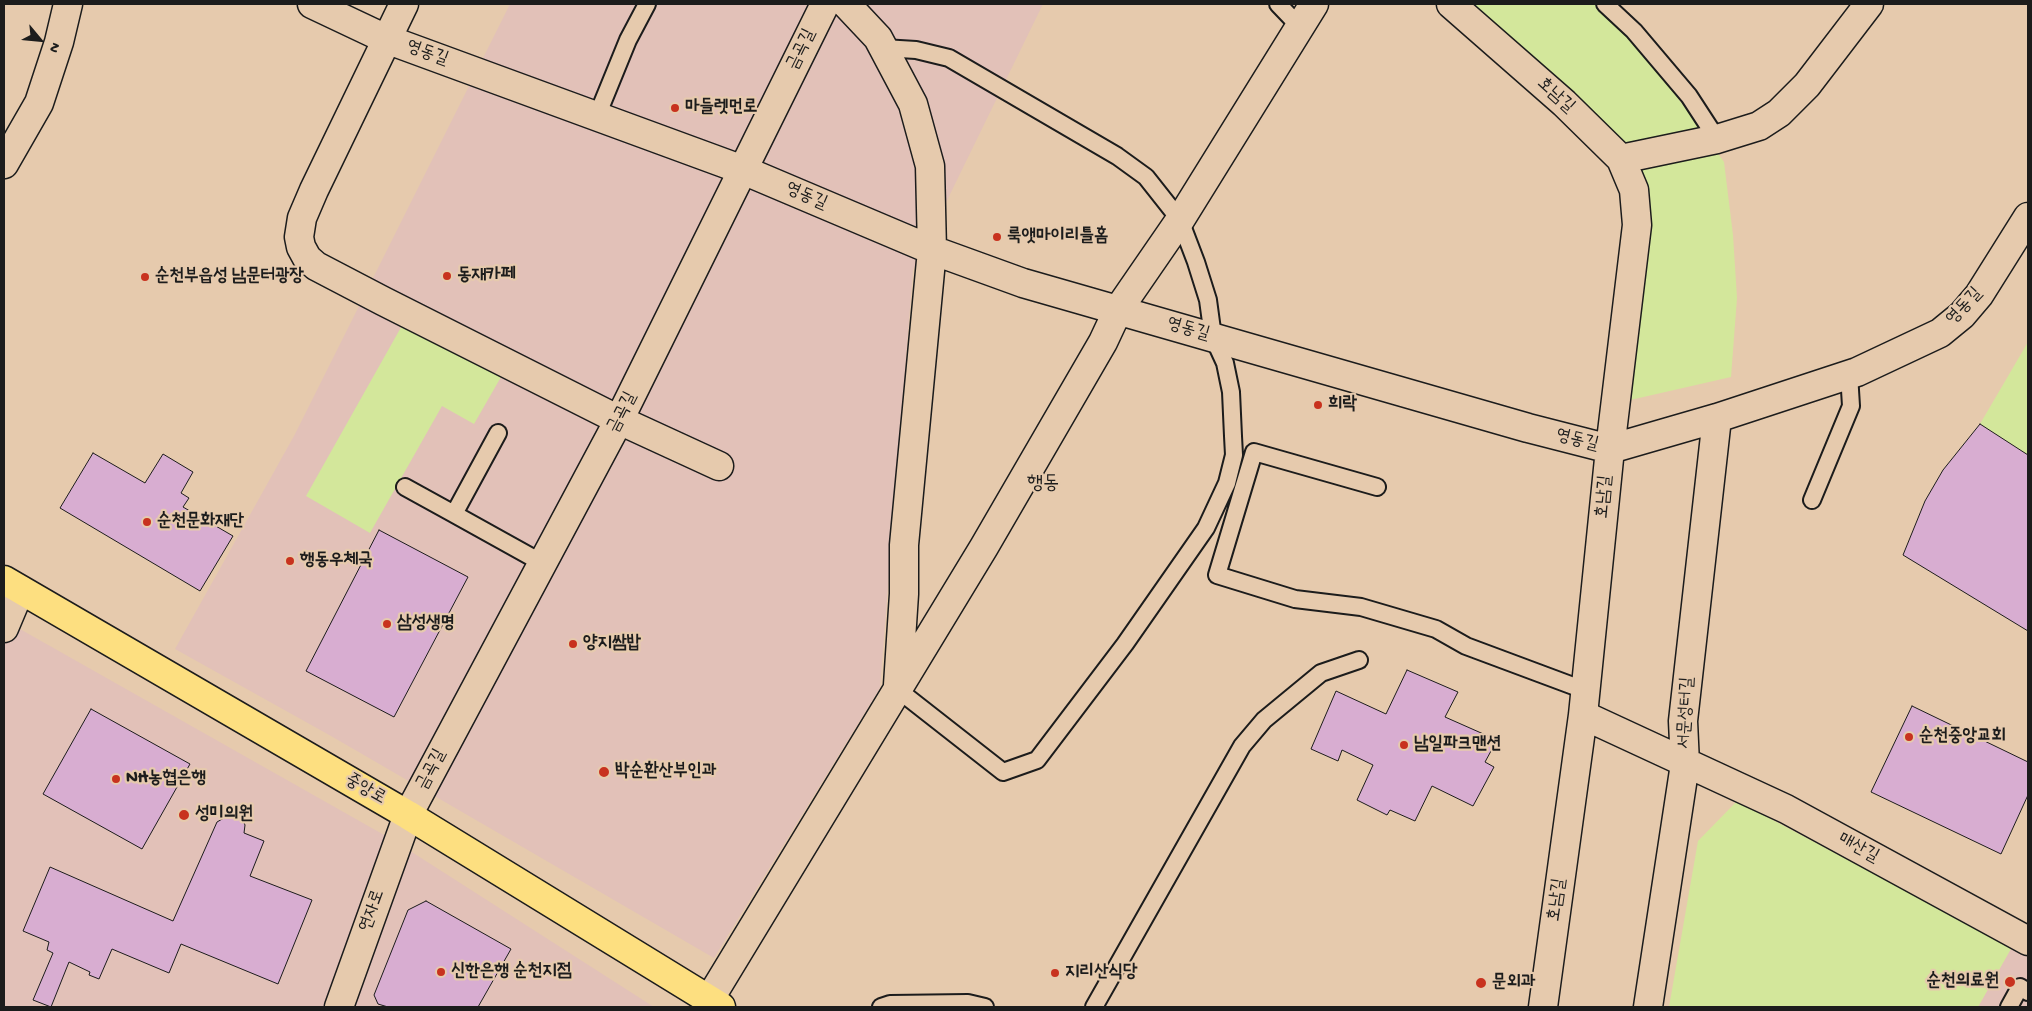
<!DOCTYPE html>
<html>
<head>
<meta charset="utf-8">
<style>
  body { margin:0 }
  #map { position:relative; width:2032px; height:1011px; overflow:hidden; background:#e6caad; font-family:"Gochi Hand",sans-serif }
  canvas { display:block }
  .frame { position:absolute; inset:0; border:5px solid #1c1c1c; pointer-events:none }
  .north { position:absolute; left:15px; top:15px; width:50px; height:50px; -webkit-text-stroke:4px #e6caad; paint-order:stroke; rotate:118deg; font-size:14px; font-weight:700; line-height:20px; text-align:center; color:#1c1c1c }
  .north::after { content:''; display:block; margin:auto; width:18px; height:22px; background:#1c1c1c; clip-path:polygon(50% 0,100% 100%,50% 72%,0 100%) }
</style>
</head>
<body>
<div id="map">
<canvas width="2032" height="1011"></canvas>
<div class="frame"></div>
<div class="north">N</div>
</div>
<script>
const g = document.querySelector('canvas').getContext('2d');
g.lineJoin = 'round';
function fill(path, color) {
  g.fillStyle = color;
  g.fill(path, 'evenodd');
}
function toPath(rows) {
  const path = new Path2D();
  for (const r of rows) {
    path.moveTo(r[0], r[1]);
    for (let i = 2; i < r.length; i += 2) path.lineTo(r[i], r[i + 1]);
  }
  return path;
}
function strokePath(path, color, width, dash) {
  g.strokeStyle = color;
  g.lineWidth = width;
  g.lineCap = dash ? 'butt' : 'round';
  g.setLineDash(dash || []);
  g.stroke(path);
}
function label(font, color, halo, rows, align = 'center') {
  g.font = font + ' "Gochi Hand","Poor Story",sans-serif';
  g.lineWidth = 4.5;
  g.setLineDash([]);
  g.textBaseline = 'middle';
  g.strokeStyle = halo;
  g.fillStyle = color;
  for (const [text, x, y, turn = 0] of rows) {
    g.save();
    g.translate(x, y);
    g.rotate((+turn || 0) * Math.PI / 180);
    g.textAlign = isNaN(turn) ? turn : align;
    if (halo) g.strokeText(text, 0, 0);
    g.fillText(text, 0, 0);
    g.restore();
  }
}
fill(toPath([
  [510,4,1043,4,913,270,880,688,714,958,331,736,175,649,294,436],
  [4,620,393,840,654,1007,4,1007],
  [2012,947,2028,956,2028,1007,1978,1007]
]), '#e2c1b8');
fill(toPath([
  [1470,4,1598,4,1630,34,1698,125,1724,162,1733,235,1737,298,1731,377,1626,401,1637,192],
  [404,322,501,377,474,424,442,406,370,533,306,496],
  [2028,342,2028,455,1980,424],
  [1737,801,2012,947,1978,1007,1669,1007,1698,841]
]), '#d3e79b');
const building = toPath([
  [1980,424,2028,455,2028,631,1903,555,1925,501,1943,470,1980,424],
  [93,453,145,483,163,454,193,472,181,493,189,498,183,507,233,536,200,591,60,508,93,453],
  [379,530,468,577,394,717,306,671,379,530],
  [1407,670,1458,692,1445,717,1497,740,1485,762,1494,767,1473,806,1432,786,1415,821,1390,810,1387,815,1357,800,1373,765,1342,750,1338,761,1311,749,1336,691,1386,714,1407,670],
  [1912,706,2028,762,2028,795,2001,854,1871,792,1912,706],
  [91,709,190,764,142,849,43,794,91,709],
  [231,814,241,816,245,825,244,833,264,841,250,876,312,900,278,984,181,944,169,973,112,949,99,979,89,975,90,972,69,962,51,1007,33,1000,53,953,47,950,49,942,23,931,50,867,173,921,217,822,231,814],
  [426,901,511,949,478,1007,388,1007,378,1004,374,995,408,910,426,901]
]);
fill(building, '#d8add1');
strokePath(building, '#1c1c1c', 1);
const service = toPath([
  [1278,4,1300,27],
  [1605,4,1634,31,1689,96,1717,139],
  [883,48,916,50,949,58,1117,156,1146,177,1180,220,1196,262,1208,300,1213,337,1225,363,1231,392,1233,436,1234,455,1227,483,1206,528,1125,644,1037,760,1003,772,897,689],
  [597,116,628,40,647,4],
  [498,433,454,514,544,564],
  [405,487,454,514],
  [1377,487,1254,452,1217,575,1295,599,1361,607,1436,629,1466,646,1584,690],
  [1812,500,1851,406,1849,374],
  [881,1007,890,1004,968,1003,985,1007],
  [1094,1007,1242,746,1264,720,1321,673,1359,660],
  [2009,1007,2020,987,2028,992]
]);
const minor = toPath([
  [312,4,386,39,743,170,932,250,1023,283,1528,428,1610,449,1717,418,1857,372,1940,333,1962,315,1979,295,2028,217],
  [404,4,314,190,302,218,299,237,301,247,307,258,316,266,383,301,619,420,719,466],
  [846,4,878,38,913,104,930,166,932,250,904,545,904,594,898,685],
  [1451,4,1564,103,1621,159,1634,190,1637,225,1610,449,1583,715,1543,1007],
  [1621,159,1717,139,1759,126,1779,113,1807,85,1869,4],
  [4,164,39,103,59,42,68,4],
  [4,628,20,590],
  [1583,715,1786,809,2028,941],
  [709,1000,984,547,1103,342,1118,310,1180,220,1314,4],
  [1648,1007,1685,764,1683,721,1717,418]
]);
const tertiary = toPath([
  [408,815,619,420,825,4]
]);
const secondary = toPath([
  [339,1007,408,815]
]);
const primary = toPath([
  [4,580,408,815,721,1007]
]);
strokePath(service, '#1c1c1c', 20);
strokePath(minor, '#1c1c1c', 31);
strokePath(tertiary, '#1c1c1c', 31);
strokePath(secondary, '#1c1c1c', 31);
strokePath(primary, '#1c1c1c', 31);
strokePath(service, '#e6caad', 16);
strokePath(minor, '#e6caad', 28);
strokePath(tertiary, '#e6caad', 28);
strokePath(secondary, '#e6caad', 28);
strokePath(primary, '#fddf80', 28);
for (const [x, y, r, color] of [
  [675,108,5,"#c8321e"],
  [997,237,5,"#c8321e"],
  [447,276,5,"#c8321e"],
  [145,277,5,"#c8321e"],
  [1318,405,5,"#c8321e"],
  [147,522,5,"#c8321e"],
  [290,561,5,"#c8321e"],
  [387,624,5,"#c8321e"],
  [573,644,5,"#c8321e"],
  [1909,737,5,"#c8321e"],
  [1404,745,5,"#c8321e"],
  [604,772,6,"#c8321e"],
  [116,779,5,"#c8321e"],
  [184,815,6,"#c8321e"],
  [441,972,5,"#c8321e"],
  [1055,973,5,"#c8321e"],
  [2010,982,6,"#c8321e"],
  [1481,983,6,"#c8321e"]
]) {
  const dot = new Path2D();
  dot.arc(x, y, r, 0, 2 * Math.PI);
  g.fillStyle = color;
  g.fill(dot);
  strokePath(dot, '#e6caad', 2);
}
label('18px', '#1c1c1c', '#e6caad', [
  ["금곡길",802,50,-64],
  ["영동길",427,54,20],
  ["호남길",1555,96,42],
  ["영동길",806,197,23],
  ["영동길",1965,307,-47],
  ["영동길",1188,330,16],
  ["금곡길",623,413,-63],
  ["영동길",1577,441,14],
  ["호남길",1605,497,-85],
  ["서문성터길",1687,713,-87],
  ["금곡길",432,770,-62],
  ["중앙로",365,790,30],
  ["매산길",1858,849,28],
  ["호남길",1558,900,-82],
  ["연자로",373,911,-70]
]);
label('bold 18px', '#1c1c1c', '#e6caad', [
  ["마들렛먼로",685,108],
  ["룩앳마이리틀홈",1007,237],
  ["동재카페",457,276],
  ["순천부읍성 남문터광장",155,277],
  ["희락",1328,405],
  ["순천문화재단",157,522],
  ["행동우체국",300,561],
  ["삼성생명",397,624],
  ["양지쌈밥",583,644],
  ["순천중앙교회",1919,737],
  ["남일파크맨션",1414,745],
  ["박순환산부인과",615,772],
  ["NH농협은행",126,779],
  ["성미의원",195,815],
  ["신한은행 순천지점",451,972],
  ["지리산식당",1065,973],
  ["순천의료원",1999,982,"right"],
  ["문외과",1492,983]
], 'left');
label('20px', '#1c1c1c', '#e6caad', [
  ["행동",1043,485]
]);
</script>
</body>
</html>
